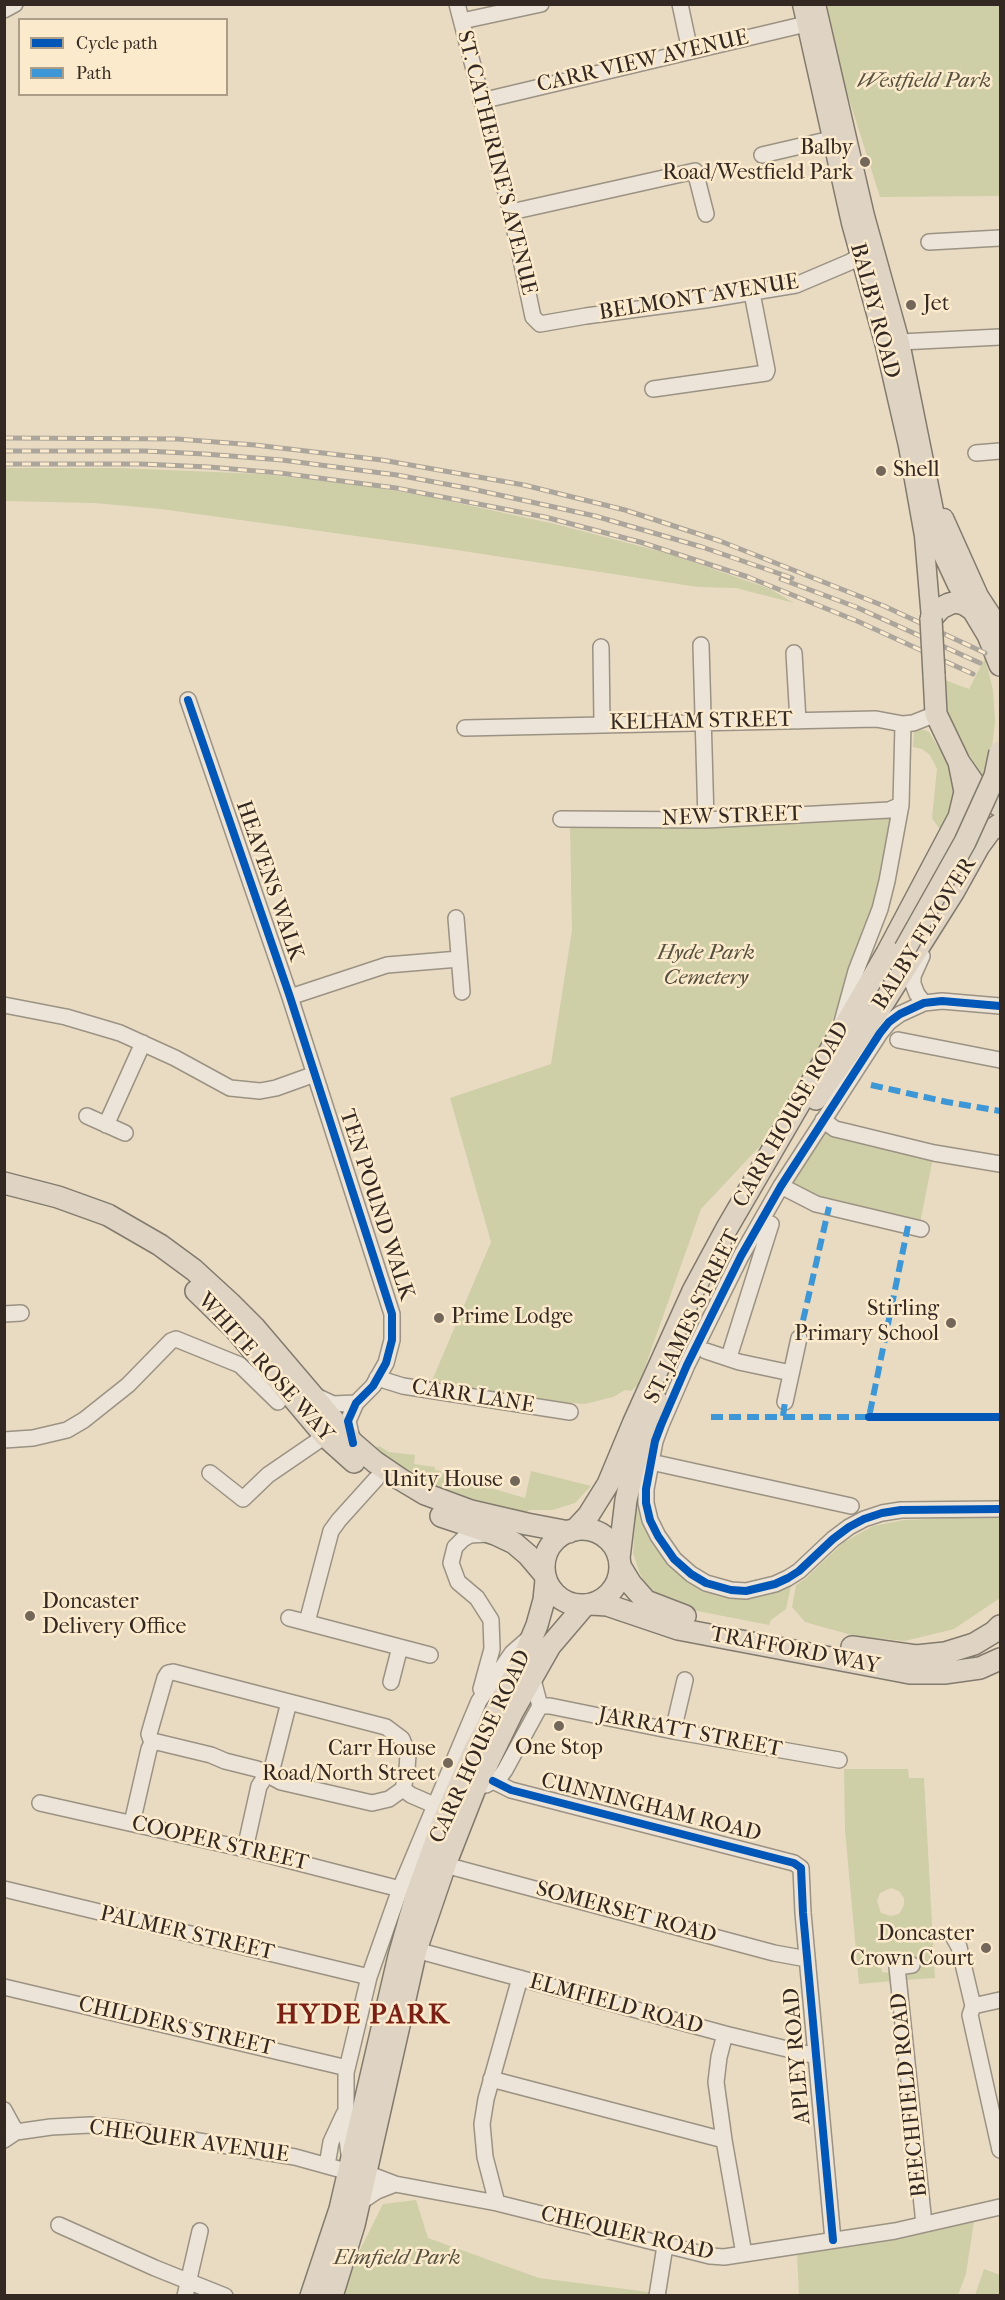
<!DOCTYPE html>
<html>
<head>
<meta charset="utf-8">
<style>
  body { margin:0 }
  #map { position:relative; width:1005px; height:2300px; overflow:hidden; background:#e9dbc2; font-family:"IM FELL French Canon",serif }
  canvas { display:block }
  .frame { position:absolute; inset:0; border:6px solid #342922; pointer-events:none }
  .legend { position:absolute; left:18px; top:18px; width:210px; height:78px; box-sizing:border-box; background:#fceacc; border:2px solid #ac9d88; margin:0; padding:8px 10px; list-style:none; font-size:18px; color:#342922 }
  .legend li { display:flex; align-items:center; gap:12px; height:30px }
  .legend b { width:30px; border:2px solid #ac9d88 }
</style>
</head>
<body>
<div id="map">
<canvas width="1005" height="2300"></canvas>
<div class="frame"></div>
<ul class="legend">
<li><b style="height:8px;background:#0057b8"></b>Cycle path</li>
<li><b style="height:8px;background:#3d96d5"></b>Path</li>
</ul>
</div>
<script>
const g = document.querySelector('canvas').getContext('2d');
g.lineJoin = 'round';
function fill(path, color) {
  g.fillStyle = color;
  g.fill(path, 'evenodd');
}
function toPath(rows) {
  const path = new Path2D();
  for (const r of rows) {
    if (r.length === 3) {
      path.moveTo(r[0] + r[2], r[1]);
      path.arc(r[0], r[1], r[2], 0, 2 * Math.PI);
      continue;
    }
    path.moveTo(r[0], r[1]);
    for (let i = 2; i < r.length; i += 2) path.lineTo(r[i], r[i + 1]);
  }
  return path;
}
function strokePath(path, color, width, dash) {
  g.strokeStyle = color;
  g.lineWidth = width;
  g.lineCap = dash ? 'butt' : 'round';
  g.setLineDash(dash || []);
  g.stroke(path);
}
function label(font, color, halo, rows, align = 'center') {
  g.font = font + ' "IM FELL French Canon",serif';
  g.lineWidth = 5;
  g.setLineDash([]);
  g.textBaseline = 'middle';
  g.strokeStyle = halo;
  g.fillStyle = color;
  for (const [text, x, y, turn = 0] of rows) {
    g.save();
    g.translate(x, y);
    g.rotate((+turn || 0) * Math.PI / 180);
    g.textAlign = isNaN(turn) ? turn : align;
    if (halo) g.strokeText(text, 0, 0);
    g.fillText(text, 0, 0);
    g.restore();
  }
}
fill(toPath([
  [827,5,1000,5,1000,196,880,197,843,80],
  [5,468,120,468,260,474,354,484,425,496,555,524,670,554,770,589,794,603,736,588,698,587,450,549,161,509,94,503,5,501],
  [985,658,993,690,995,722,991,756,984,778,954,731,948,713,942,679,969,689],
  [914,729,925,730,929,732,958,780,960,789,943,834,932,818,937,769,930,755,922,749,913,747],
  [895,815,873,913,819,1055,777,1128,701,1209,639,1384,631,1391,625,1390,613,1397,585,1404,450,1393,428,1390,491,1242,450,1098,551,1064,572,930,570,827,705,827],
  [835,1129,934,1153,919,1228,806,1199,793,1182,824,1132],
  [379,1446,389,1452,415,1455,414,1464,435,1467,435,1470,441,1471,441,1473,458,1480,459,1484,494,1489,525,1498,531,1471,591,1486,575,1503,552,1510,530,1510,522,1514,446,1496,372,1449],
  [637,1499,644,1524,667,1562,684,1579,725,1597,756,1596,791,1586,786,1609,771,1620,769,1625,667,1605,651,1593,640,1574,633,1553],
  [1000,1516,1000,1598,954,1629,905,1641,855,1636,805,1622,792,1607,796,1585,805,1579,844,1542,873,1526,904,1520],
  [844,1769,908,1769,909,1778,924,1778,935,1978,904,1980,904,1976,914,1960,881,1964,882,1972,890,1973,893,1981,859,1984,845,1830],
  [891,1888,899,1891,904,1898,904,1905,899,1914,891,1916,881,1913,877,1901,880,1893],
  [416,2200,428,2238,539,2278,672,2295,337,2296,383,2204],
  [974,2221,966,2274,958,2295,799,2295,797,2254,877,2241],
  [984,2269,1000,2275,1000,2295,975,2295]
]), '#cecea7');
const minor = toPath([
  [457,4,511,212,533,317,540,324,586,316,705,300,796,285,850,262,860,256],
  [680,4,690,51],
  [4,10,15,4],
  [462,21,541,4],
  [481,101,806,24],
  [762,155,831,139],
  [511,212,695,171,706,214],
  [929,242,1000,238],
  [900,342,1000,337],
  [653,389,766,373,767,370,752,293],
  [976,453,1000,451],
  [701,645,706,820],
  [601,647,602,723],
  [794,653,798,721],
  [188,700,290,997,392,1314,392,1340,386,1363,373,1386,356,1403,348,1421,352,1439],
  [465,728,876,719,903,724,913,723,936,714],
  [561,819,706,820,889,810,901,805],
  [456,918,462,992],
  [922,956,913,976,913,984,917,994,924,1003],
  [290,997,387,965,459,959],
  [4,1005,66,1017,120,1033,175,1058,230,1088,260,1091,276,1088,315,1074],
  [1000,1006,942,1001,924,1003,900,1014,889,1022,880,1033,781,1186,741,1256,687,1365,661,1425,655,1441,646,1489,646,1503,650,1520,658,1536,674,1559,691,1574,706,1583,731,1590,746,1591,775,1584,788,1578,799,1571,833,1539,849,1527,864,1519,882,1513,901,1510,1000,1509],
  [842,1022,856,971,880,909,887,881,901,805,903,724],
  [898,1040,1000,1060],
  [87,1116,125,1133],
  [823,1120,835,1129,848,1132,934,1153,1000,1164],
  [106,1125,143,1043],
  [781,1186,816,1204,921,1229],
  [4,1314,21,1313],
  [706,1351,739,1362,791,1373],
  [729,1357,771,1224],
  [377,1378,403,1386,570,1412],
  [316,1396,333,1404,356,1403],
  [785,1402,799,1338],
  [4,1440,33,1438,67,1430,84,1420,128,1385,171,1341,176,1339,240,1365,278,1402],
  [651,1462,851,1506],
  [210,1473,243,1499,268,1475,325,1436],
  [289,1618,430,1655],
  [307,1622,331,1531,339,1520,376,1479],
  [391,1682,400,1647],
  [481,1689,492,1649,491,1620,477,1598,458,1582,451,1563,455,1547,463,1539,470,1535,488,1534],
  [540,1706,550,1706,673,1731,839,1760],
  [673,1731,685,1680],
  [152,1743,149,1734,165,1678,168,1673,173,1672,386,1727,402,1739,408,1754,407,1770,403,1789],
  [152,1743,157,1742,211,1755,225,1761,257,1769,281,1782,372,1803,389,1799,403,1789],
  [493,1781,511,1790,794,1863,801,1868,803,1913,833,2240],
  [486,1785,500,1777,505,1770,540,1706,532,1676],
  [403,1789,411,1795,434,1805],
  [40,1803,245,1849,400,1889],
  [132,1823,149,1749,152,1743],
  [245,1849,259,1786,273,1765,289,1702],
  [445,1865,774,1953,807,1959],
  [4,1889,369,1977],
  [954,1938,959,1947,973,2006,970,2015,1000,2150],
  [416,1950,725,2034,816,2056],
  [912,1965,897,1967,924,2224],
  [4,1987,343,2067,347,2065],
  [973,2006,1000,2000],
  [725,2034,719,2057,716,2082,724,2140,744,2254],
  [491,2079,724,2140],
  [4,2110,16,2132],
  [4,2140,16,2132,51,2127,90,2125,120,2128,295,2157,342,2170,347,2177],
  [349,2154,346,2130,346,2073,369,1977,400,1889,479,1701,512,1653,529,1638],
  [327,2165,331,2142,344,2114],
  [366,2173,395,2184,497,2203,710,2256,724,2257,895,2231,1000,2207],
  [359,2203,377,2191,395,2184],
  [497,2203,485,2157,482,2124,486,2099,520,1978],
  [59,2225,155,2268,225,2296],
  [185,2296,200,2231],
  [657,2296,665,2246]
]);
const major = toPath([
  [802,4,851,223,885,346,908,446,924,536,931,619],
  [816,4,865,216,900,342,943,555,957,585,973,610],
  [944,518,979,596,1000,628]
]);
const highway = toPath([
  [931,619,941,608,949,604,956,602,964,604,973,610,988,635,1000,665],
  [934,675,936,714,959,762,977,788,991,801,1000,806],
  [816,1099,884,1002,954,891,979,846,990,831,1000,824],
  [4,1183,58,1197,108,1215,160,1245,194,1270,230,1303,255,1328,353,1443,375,1462,400,1479,425,1494,471,1511,527,1524,569,1532],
  [196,1291,235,1329,325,1436,354,1462],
  [441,1516,495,1534,514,1543,528,1555,545,1575],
  [582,1567,38],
  [575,1530,588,1516,608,1484,633,1424,693,1291,727,1228,887,953,959,817,965,792,959,762],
  [619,1558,626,1500,634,1466,658,1402],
  [620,1566,631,1584,646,1601,685,1616],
  [591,1604,607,1605,678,1629,910,1673,944,1673,980,1668,1000,1659],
  [852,1647,916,1656,945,1653,974,1644,994,1632,1000,1626],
  [311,2296,340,2209,399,1956,417,1893,441,1827,474,1751,521,1664,537,1625,544,1600,546,1580],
  [332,2296,354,2225,416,1950,445,1865,474,1791,513,1711,550,1646,585,1605]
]);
strokePath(minor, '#9b9283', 18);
strokePath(major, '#827a6d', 21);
strokePath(highway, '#827a6d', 24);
strokePath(minor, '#ece4d8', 15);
strokePath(major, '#dfd4c3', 18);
strokePath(highway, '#dfd4c3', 21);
const rail = toPath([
  [4,438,177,439,255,445,382,460,524,485,625,510,720,541,884,606,985,653],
  [4,451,145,451,205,454,282,460,397,475,472,489,595,516,702,547,792,578],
  [4,464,141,464,209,467,280,473,396,488,545,517,640,542,748,577,857,621,973,674],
  [781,579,856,607,980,663]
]);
strokePath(rail, '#aba59b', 5);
strokePath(rail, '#fceacc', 3, [9]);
const highwayBridge = toPath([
  [931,619,934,675],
  [905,949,965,842,995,776,1000,752]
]);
strokePath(highwayBridge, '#827a6d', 24, []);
strokePath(highwayBridge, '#dfd4c3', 21);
strokePath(toPath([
  [871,1085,947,1102,1000,1111],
  [799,1338,829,1207],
  [783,1416,785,1402],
  [711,1417,869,1417,908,1226]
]), '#3d96d5', 6, [12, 6]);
strokePath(toPath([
  [188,700,290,997,392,1314,392,1340,386,1363,373,1386,356,1403,348,1421,353,1443],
  [1000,1006,942,1001,924,1003,900,1014,889,1022,880,1033,781,1186,741,1256,687,1365,661,1425,655,1441,646,1489,646,1503,650,1520,658,1536,674,1559,691,1574,706,1583,731,1590,746,1591,775,1584,788,1578,799,1571,833,1539,849,1527,864,1519,882,1513,901,1510,1000,1509],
  [869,1417,1000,1417],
  [493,1781,511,1790,794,1863,801,1868,803,1913,833,2240]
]), '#0057b8', 8);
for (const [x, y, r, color] of [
  [865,162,6,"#73675a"],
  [911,305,6,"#73675a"],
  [881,471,6,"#73675a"],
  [439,1318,6,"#73675a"],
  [951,1323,6,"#73675a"],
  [515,1481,6,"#73675a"],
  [30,1616,6,"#73675a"],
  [559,1726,6,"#73675a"],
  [448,1763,6,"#73675a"],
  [986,1948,6,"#73675a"]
]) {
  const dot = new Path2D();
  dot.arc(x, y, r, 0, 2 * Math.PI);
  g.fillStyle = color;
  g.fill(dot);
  strokePath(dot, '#fceacc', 2);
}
label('22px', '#342922', '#fceacc', [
  ["CARR VIEW AVENUE",643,62,-13],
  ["ST. CATHERINE'S AVENUE",496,163,76],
  ["BELMONT AVENUE",699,298,-9],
  ["BALBY ROAD",874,311,75],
  ["KELHAM STREET",701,722,-1],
  ["NEW STREET",732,817,-2],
  ["HEAVENS WALK",269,881,71],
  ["BALBY FLYOVER",925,934,-58],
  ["CARR HOUSE ROAD",792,1115,-60],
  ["TEN POUND WALK",376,1205,72],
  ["ST. JAMES STREET",693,1317,-64],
  ["WHITE ROSE WAY",265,1368,48],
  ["CARR LANE",473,1397,9],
  ["TRAFFORD WAY",795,1651,11],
  ["JARRATT STREET",690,1733,11],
  ["CARR HOUSE ROAD",481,1747,-65],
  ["CUNNINGHAM ROAD",651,1808,14],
  ["COOPER STREET",220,1844,13],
  ["SOMERSET ROAD",626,1913,15],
  ["PALMER STREET",187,1934,13],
  ["ELMFIELD ROAD",616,2005,15],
  ["CHILDERS STREET",176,2027,13],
  ["APLEY ROAD",798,2056,-95],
  ["BEECHFIELD ROAD",910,2095,-96],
  ["CHEQUER AVENUE",189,2142,8],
  ["CHEQUER ROAD",627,2234,13]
]);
label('italic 22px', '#55503e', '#fceacc', [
  ["Westfield Park",924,82],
  ["Hyde Park",706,954],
  ["Cemetery",706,979],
  ["Elmfield Park",397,2259]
]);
label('22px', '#342922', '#fceacc', [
  ["Balby",853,149],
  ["Road/Westfield Park",853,174],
  ["Jet",923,305,"left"],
  ["Shell",893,471,"left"],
  ["Stirling",939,1310],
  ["Primary School",939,1335],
  ["Prime Lodge",451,1318,"left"],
  ["Unity House",503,1481],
  ["Doncaster",42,1603,"left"],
  ["Delivery Office",42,1628,"left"],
  ["One Stop",559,1749,"center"],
  ["Carr House",436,1750],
  ["Road/North Street",436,1775],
  ["Doncaster",974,1935],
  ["Crown Court",974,1960]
], 'right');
g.letterSpacing = '1.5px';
label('bold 28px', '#7a1f14', '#fceacc', [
  ["HYDE PARK",363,2016]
]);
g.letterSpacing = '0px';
</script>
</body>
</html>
